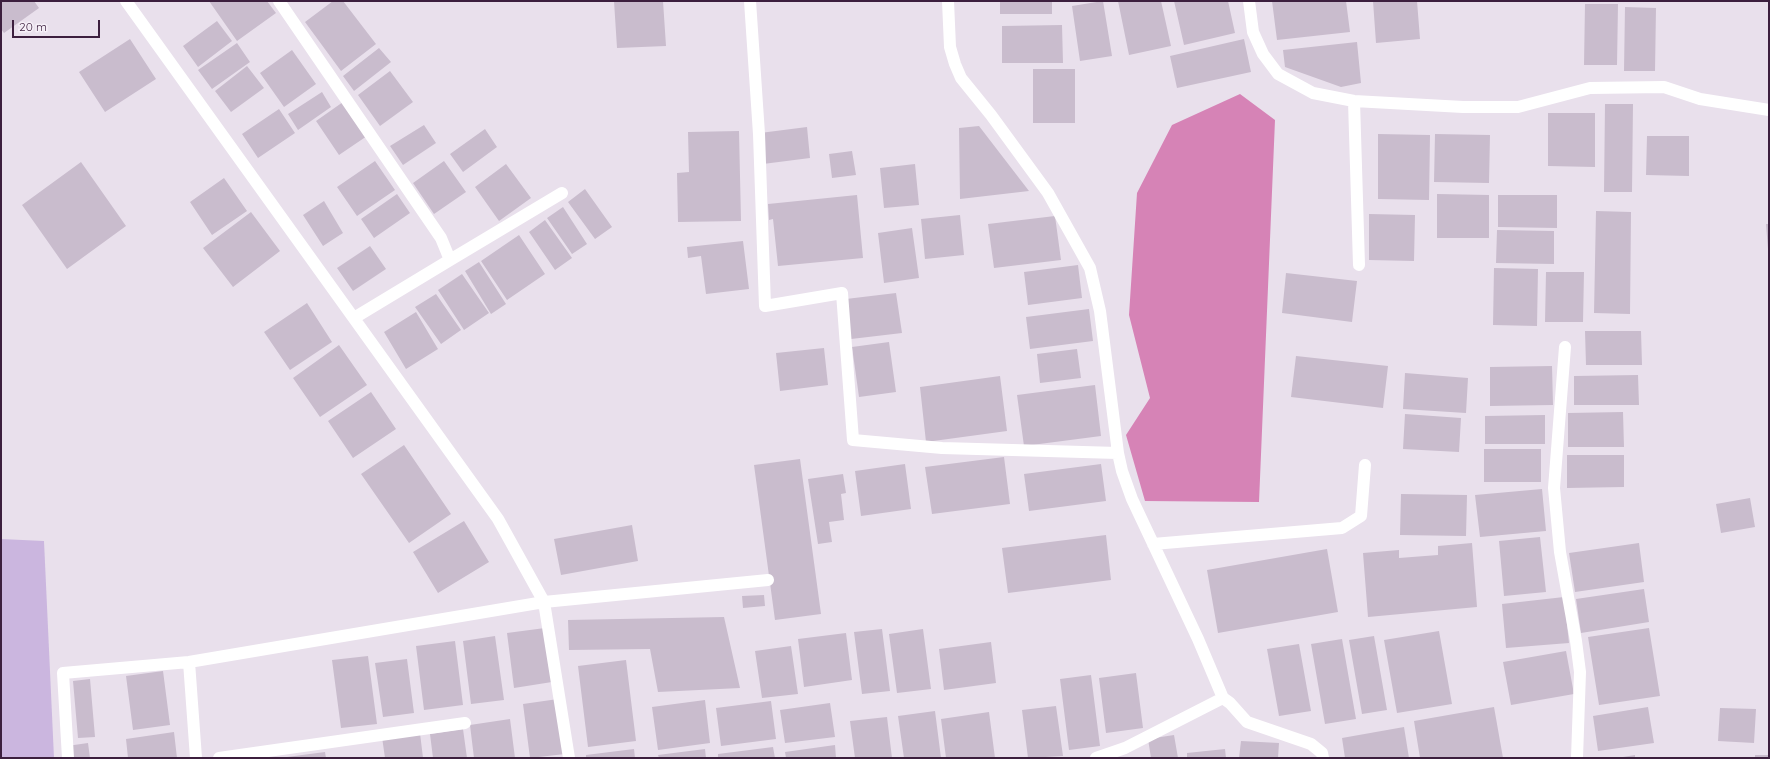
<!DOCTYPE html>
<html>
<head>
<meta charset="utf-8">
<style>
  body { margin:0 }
  #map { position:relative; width:1770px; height:759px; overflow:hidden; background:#e9e0ec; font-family:Quicksand,sans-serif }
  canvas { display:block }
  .frame { position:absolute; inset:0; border:2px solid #3c1f3e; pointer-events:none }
  .scale { position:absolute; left:12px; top:20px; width:88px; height:18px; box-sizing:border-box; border:2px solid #3c1f3e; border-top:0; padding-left:5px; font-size:12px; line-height:14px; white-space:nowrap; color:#3c1f3e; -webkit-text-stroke:3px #f6f0f8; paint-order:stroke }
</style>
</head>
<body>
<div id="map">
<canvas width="1770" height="759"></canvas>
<div class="frame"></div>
<div class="scale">20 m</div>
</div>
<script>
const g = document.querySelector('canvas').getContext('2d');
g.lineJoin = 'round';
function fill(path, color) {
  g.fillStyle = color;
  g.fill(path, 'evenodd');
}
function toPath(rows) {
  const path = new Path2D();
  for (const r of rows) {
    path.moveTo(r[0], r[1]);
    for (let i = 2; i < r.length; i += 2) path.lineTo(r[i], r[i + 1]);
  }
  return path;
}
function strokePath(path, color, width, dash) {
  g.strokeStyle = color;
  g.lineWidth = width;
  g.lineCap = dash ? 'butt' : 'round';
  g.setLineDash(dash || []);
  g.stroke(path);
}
fill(toPath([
  [1,539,44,541,54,758,1,758]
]), '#cbb6df');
fill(toPath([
  [1240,94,1275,120,1259,502,1145,501,1126,435,1150,398,1129,315,1137,193,1172,125]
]), '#d683b6');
fill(toPath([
  [1,1,34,1,39,8,4,33,1,29],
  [209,1,267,1,276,13,237,41],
  [333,1,343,1,376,44,341,71,305,22],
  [614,1,663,1,666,46,617,48],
  [1000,1,1052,1,1052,14,1000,14],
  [1103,1,1112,56,1080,61,1072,6],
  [1118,1,1161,1,1171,46,1129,55],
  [1174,1,1228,1,1235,33,1184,45],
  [1272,1,1346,1,1350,32,1277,40],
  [1373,1,1417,1,1420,39,1376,43],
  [1585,4,1618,4,1617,65,1584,65],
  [1625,7,1656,8,1655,71,1624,71],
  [217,21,232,41,198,67,183,46],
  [1062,25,1063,63,1002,63,1002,26],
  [130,39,156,79,105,112,79,72],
  [1244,39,1251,72,1177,88,1170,56],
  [1357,42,1361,83,1341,87,1285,67,1283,50],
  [237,43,250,62,212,89,198,70],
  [379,48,391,62,354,91,343,76],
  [292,50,316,84,284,107,260,73],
  [247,66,264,88,231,112,215,91],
  [1033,69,1075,69,1075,123,1033,123],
  [390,71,413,102,380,126,358,95],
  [322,92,331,107,298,130,288,114],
  [343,102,367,136,339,155,316,121],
  [1605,104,1633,104,1632,192,1604,192],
  [279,109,295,133,258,158,242,134],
  [1548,113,1595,113,1595,167,1548,166],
  [424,125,436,143,403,165,390,146],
  [979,126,1029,191,960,199,959,128],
  [807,127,810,158,763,164,760,133],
  [485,129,497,147,463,172,450,154],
  [739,131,741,221,678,222,677,173,689,172,688,132],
  [1378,134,1430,135,1429,200,1378,199],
  [1435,134,1490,135,1489,183,1434,182],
  [1647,136,1689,136,1689,176,1646,175],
  [852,151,856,175,832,178,829,154],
  [375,161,395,190,357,216,337,187],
  [444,161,466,192,434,214,413,183],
  [81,162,126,226,67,269,22,205],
  [506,164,531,198,499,221,475,187],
  [915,164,919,205,884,208,880,168],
  [224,178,247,211,212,235,190,202],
  [585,189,612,227,595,239,568,202],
  [397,194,410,213,374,238,361,219],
  [1437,194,1489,195,1489,238,1437,238],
  [857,195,863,258,778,266,773,219,769,220,768,204],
  [1498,195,1557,195,1557,228,1498,227],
  [324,201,343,233,323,246,303,215],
  [563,207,587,244,572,254,547,218],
  [1596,211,1631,212,1630,314,1594,313],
  [251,212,280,251,233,287,203,248],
  [1369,214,1415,215,1414,261,1369,260],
  [960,215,964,255,925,259,921,219],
  [1055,216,1061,260,994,268,988,224],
  [545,220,572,258,555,270,529,232],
  [1766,224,1769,224,1769,249,1768,249],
  [912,228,919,278,884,283,878,233],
  [1497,230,1554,231,1554,264,1496,263],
  [519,235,545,274,507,300,481,261],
  [743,241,749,289,706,294,701,256,688,258,687,247],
  [370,246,386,269,353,291,337,268],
  [479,262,506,304,491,314,465,271],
  [1078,265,1082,298,1028,305,1024,272],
  [1494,268,1538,269,1537,326,1493,325],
  [1546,272,1584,272,1583,322,1545,322],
  [1286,273,1357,281,1352,322,1282,313],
  [462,274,489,313,464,330,438,290],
  [896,293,902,333,851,339,846,299],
  [436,294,461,330,441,344,415,307],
  [307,303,332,342,290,370,264,332],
  [1089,309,1093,341,1030,349,1026,317],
  [416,312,438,349,406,369,384,332],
  [1585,331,1641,331,1642,365,1586,365],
  [889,342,896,392,859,397,852,347],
  [339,345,367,385,320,417,293,378],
  [824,348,828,385,780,391,776,353],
  [1077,349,1081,378,1040,383,1037,354],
  [1296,356,1388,366,1383,408,1291,397],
  [1552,366,1553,405,1490,406,1490,367],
  [1405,373,1468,378,1466,413,1403,409],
  [1638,375,1639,405,1574,405,1574,376],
  [1000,376,1007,431,926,442,920,387],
  [1095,385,1101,436,1024,446,1017,395],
  [371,392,396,429,353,458,328,421],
  [1623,412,1624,447,1568,447,1568,413],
  [1405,414,1461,418,1459,452,1403,449],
  [1545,415,1545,444,1485,444,1485,416],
  [404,445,451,514,409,543,361,474],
  [1484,449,1541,449,1541,482,1484,482],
  [1567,455,1624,455,1624,487,1567,488],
  [1004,457,1010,504,932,514,925,467],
  [800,459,821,614,775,620,754,465],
  [905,464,911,509,861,516,855,471],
  [1101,464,1106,501,1029,511,1024,474],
  [843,474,846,493,841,494,844,520,829,522,832,542,818,544,808,479],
  [1542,489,1546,531,1480,537,1475,495],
  [1401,494,1467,495,1466,536,1400,535],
  [1750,498,1755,527,1721,533,1716,504],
  [464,521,489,562,438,593,413,552],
  [632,525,638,561,561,575,554,539],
  [1106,535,1111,580,1008,593,1002,548],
  [1540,537,1546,592,1504,596,1499,541],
  [1472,543,1477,607,1368,617,1363,553,1399,550,1399,558,1438,555,1438,546],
  [1639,543,1644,582,1575,592,1569,553],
  [1327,549,1338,612,1218,633,1207,570],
  [1644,589,1649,622,1581,633,1576,599],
  [764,595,765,606,743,608,742,596],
  [1564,597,1569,643,1506,648,1502,604],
  [724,617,740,688,658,692,650,649,569,650,568,620],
  [545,628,552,682,514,688,507,633],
  [1649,628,1660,696,1599,705,1588,637],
  [882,629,890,691,862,694,854,632],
  [923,629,931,689,897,693,889,634],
  [1439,631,1452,704,1397,713,1384,640],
  [846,633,852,680,804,687,798,639],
  [495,636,504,700,471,704,463,641],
  [1374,636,1387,710,1362,714,1349,640],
  [1342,639,1356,719,1325,724,1311,644],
  [455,641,463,705,424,710,416,646],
  [991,642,996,683,944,690,939,649],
  [1299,644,1311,711,1279,716,1267,649],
  [791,646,798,694,762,698,755,651],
  [1566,651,1574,694,1511,705,1503,662],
  [368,656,377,724,341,728,332,660],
  [407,659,414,713,383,717,375,663],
  [626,660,636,741,588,747,578,666],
  [163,671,170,725,133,730,126,676],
  [1136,673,1143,728,1106,733,1099,678],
  [1091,675,1100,746,1069,750,1060,679],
  [90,679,95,737,78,738,73,681],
  [558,699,565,754,530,758,523,704],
  [705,700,710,743,658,750,652,707],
  [771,701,776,739,721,746,716,708],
  [830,703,835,737,785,743,780,710],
  [1056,706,1063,756,1028,758,1022,710],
  [1494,707,1503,758,1420,758,1414,721],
  [1648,707,1654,743,1598,751,1593,716],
  [1720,708,1756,709,1754,743,1718,741],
  [935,711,941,758,904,758,898,716],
  [989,712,995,758,946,758,941,719],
  [887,717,892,758,855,758,850,721],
  [510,719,515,758,474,758,470,725],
  [1404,727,1409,758,1345,758,1342,738],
  [463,729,467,758,433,758,430,734],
  [174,732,177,758,128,758,126,739],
  [420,733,423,758,385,758,382,737],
  [1174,735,1178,758,1151,758,1148,739],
  [1241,741,1279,743,1278,758,1239,758],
  [88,743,90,758,70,758,67,746],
  [835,745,836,758,786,758,785,752],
  [773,747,775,758,718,758,718,754],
  [634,749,635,758,586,758,586,755],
  [705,749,706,758,659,758,658,755],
  [1225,749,1226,758,1187,758,1187,753],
  [325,752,326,758,287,758,287,757],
  [1635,755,1635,758,1623,758,1623,757],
  [1755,755,1769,755,1769,758,1755,758]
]), '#c9bccd');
strokePath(toPath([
  [126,1,498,519,544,602,569,758],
  [279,1,441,238,450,260,354,318],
  [750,1,759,134,765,306,842,293,853,440,942,448,1118,453],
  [948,1,950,47,955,64,961,78,991,115,1048,193,1090,268,1100,311,1118,453,1122,471,1132,499,1198,639,1223,698,1230,703,1247,722,1311,744,1322,753,1323,758],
  [1249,1,1253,32,1263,54,1278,74,1313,93,1354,101,1463,107,1518,107,1590,88,1664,87,1700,99,1769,110],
  [1354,101,1359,265],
  [450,260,562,193],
  [1565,347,1554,488,1560,552,1576,641,1580,672,1577,758],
  [1153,544,1342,528,1361,516,1365,465],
  [189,662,196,758],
  [68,758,63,673,189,662,544,602,768,580],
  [219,758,465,723],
  [1096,758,1125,748,1223,698]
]), '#fff', 12);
</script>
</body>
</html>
